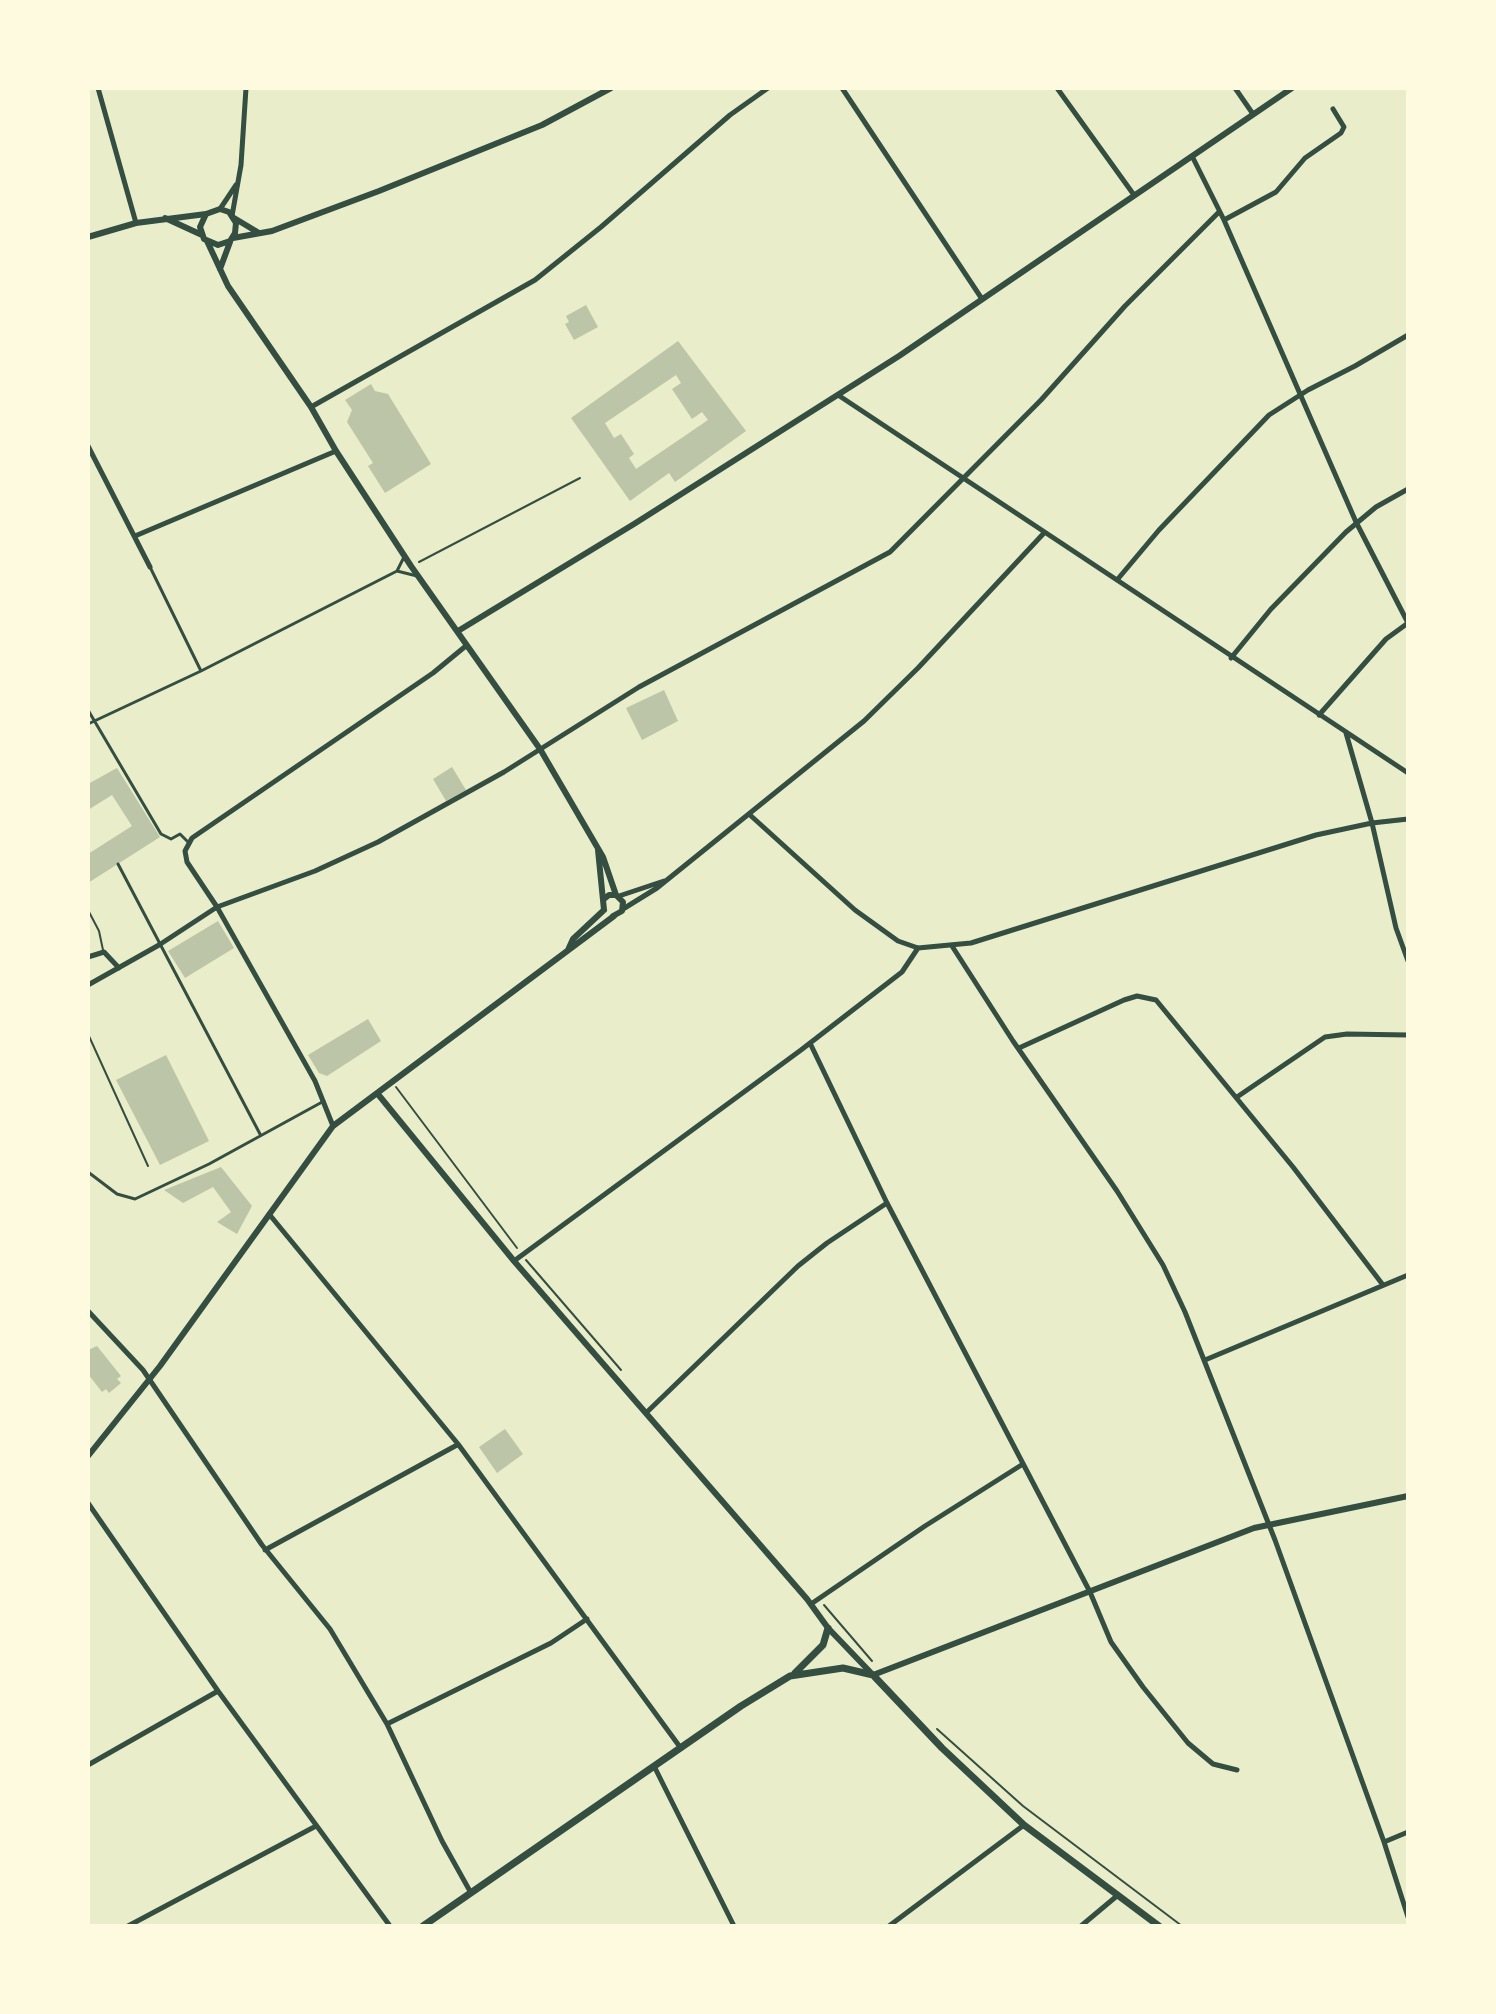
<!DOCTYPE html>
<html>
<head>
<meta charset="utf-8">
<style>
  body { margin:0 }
  #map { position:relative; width:1496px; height:2014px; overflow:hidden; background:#e9edc9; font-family:Lora,serif }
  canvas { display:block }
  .frame { position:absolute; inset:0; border:90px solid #fefae0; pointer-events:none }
</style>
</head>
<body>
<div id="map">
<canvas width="1496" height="2014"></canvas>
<div class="frame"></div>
</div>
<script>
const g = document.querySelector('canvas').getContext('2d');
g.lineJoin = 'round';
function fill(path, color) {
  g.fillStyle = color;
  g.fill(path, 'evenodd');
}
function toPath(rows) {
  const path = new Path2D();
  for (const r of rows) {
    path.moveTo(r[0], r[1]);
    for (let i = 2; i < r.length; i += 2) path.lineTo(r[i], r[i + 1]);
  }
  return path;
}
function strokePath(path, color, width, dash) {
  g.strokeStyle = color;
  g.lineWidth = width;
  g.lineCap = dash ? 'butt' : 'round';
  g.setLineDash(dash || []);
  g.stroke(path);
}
fill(toPath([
  [586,305,598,327,574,340,565,324,569,322,566,316],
  [678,341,746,431,675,482,669,473,630,501,571,418],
  [676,375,681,383,672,389,692,419,702,412,708,420,636,469,629,458,634,454,621,434,614,438,605,423],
  [371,384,375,391,388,394,431,464,385,493,368,466,373,463,347,422,352,410,345,400],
  [664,690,678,721,642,740,626,708],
  [452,767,466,790,446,801,433,779],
  [117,768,160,837,88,883,88,854,132,826,112,795,88,810,88,784],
  [218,921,234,948,185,978,168,951],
  [368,1019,381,1041,327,1076,319,1073,308,1055],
  [166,1055,209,1141,160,1165,116,1080],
  [221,1167,252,1206,237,1234,217,1222,231,1212,213,1187,183,1203,164,1190],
  [97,1346,121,1376,117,1379,121,1383,109,1393,106,1389,102,1392,88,1374,88,1350],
  [505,1429,523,1454,497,1473,479,1447]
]), '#bcc5a7');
strokePath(toPath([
  [419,562,580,478],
  [88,1034,148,1166],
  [396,1087,517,1248],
  [526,1260,621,1370],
  [824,1605,872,1661],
  [937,1729,1023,1806,1182,1926]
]), '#344e41', 2);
strokePath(toPath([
  [88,910,99,931,103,950]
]), '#344e41', 2);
strokePath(toPath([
  [150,567,201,671],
  [397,571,417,576],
  [88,710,161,834,171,839,180,834,188,842],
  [88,724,201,671,397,571,404,557],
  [118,864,260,1134],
  [88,1172,117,1194,135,1199,209,1164,324,1101]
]), '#344e41', 3);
strokePath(toPath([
  [98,88,136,223],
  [842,88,982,299],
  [1057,88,1134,195],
  [1235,88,1253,114],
  [1192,156,1224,220,1356,522,1408,623],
  [220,209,236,185],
  [232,216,241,165,246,88],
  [1224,220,1276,192,1305,158,1341,133,1344,127,1333,109],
  [838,395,1408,773],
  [311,407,535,280,601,227,730,115,768,88],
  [88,446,150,567],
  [135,536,336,451],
  [1117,580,1159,530,1269,415,1308,390,1355,366,1408,335],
  [1231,658,1271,609,1346,532,1376,507,1408,489],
  [1319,715,1386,639,1408,623],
  [1346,733,1372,823,1396,928,1408,961],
  [750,815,855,910,898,941,918,948,971,943,1316,835,1372,823,1408,819],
  [619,896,664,881],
  [623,909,657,888,864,721,918,668,1044,533],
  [952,946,1013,1041,1117,1191,1163,1265,1185,1312,1275,1540,1384,1842,1408,1917],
  [88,957,104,952,119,968],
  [88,985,159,945,217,907,315,871,378,842,504,772,639,687,890,552,1041,400,1125,306,1219,212],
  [810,1043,887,1203,1090,1592,1111,1642,1143,1687,1188,1743,1213,1764,1237,1770],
  [1019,1048,1124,1000,1137,996,1156,1000,1293,1167,1383,1285],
  [1237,1097,1325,1037,1347,1034,1408,1035],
  [333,1126,315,1081,217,907,187,862,185,851,192,838,433,673,467,645],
  [269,1214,458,1444,680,1747],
  [514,1261,801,1050,902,972,918,948],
  [88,1311,143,1370,262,1545,330,1629,387,1724,442,1841,471,1893],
  [1205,1360,1408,1275],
  [646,1413,798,1266,827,1243,887,1203],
  [88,1503,218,1691,390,1926],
  [265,1550,457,1445],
  [811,1604,925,1526,1023,1464],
  [387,1724,551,1643,587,1619],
  [88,1765,218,1691],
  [654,1766,734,1926],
  [1384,1842,1408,1832],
  [128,1926,316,1826],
  [889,1926,1024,1825],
  [1081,1926,1118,1895]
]), '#344e41', 5);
strokePath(toPath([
  [234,218,259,233],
  [233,238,272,231,379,191,542,125,611,88],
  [873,1675,1254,1528,1408,1496]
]), '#344e41', 6);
strokePath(toPath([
  [165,218,202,235],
  [88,237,136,223,206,214,220,209,229,212,236,223,235,233,230,241,218,245,204,239,200,227,206,214],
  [207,241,228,286,311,407,336,451,411,566,540,749,603,857,616,895],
  [220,269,230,242],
  [458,631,634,524,899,356,1292,88],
  [598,850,604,910],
  [604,899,609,895,616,895,623,902,622,911,613,916],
  [568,950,573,939,604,910],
  [377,1093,514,1261,807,1599,828,1628,873,1675],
  [88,1456,160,1366,333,1126,614,916]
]), '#344e41', 6);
strokePath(toPath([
  [795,1673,823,1645,828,1628],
  [423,1926,741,1706,790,1676,843,1668,873,1675,942,1748,1024,1825,1159,1926]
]), '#344e41', 7);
</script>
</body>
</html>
